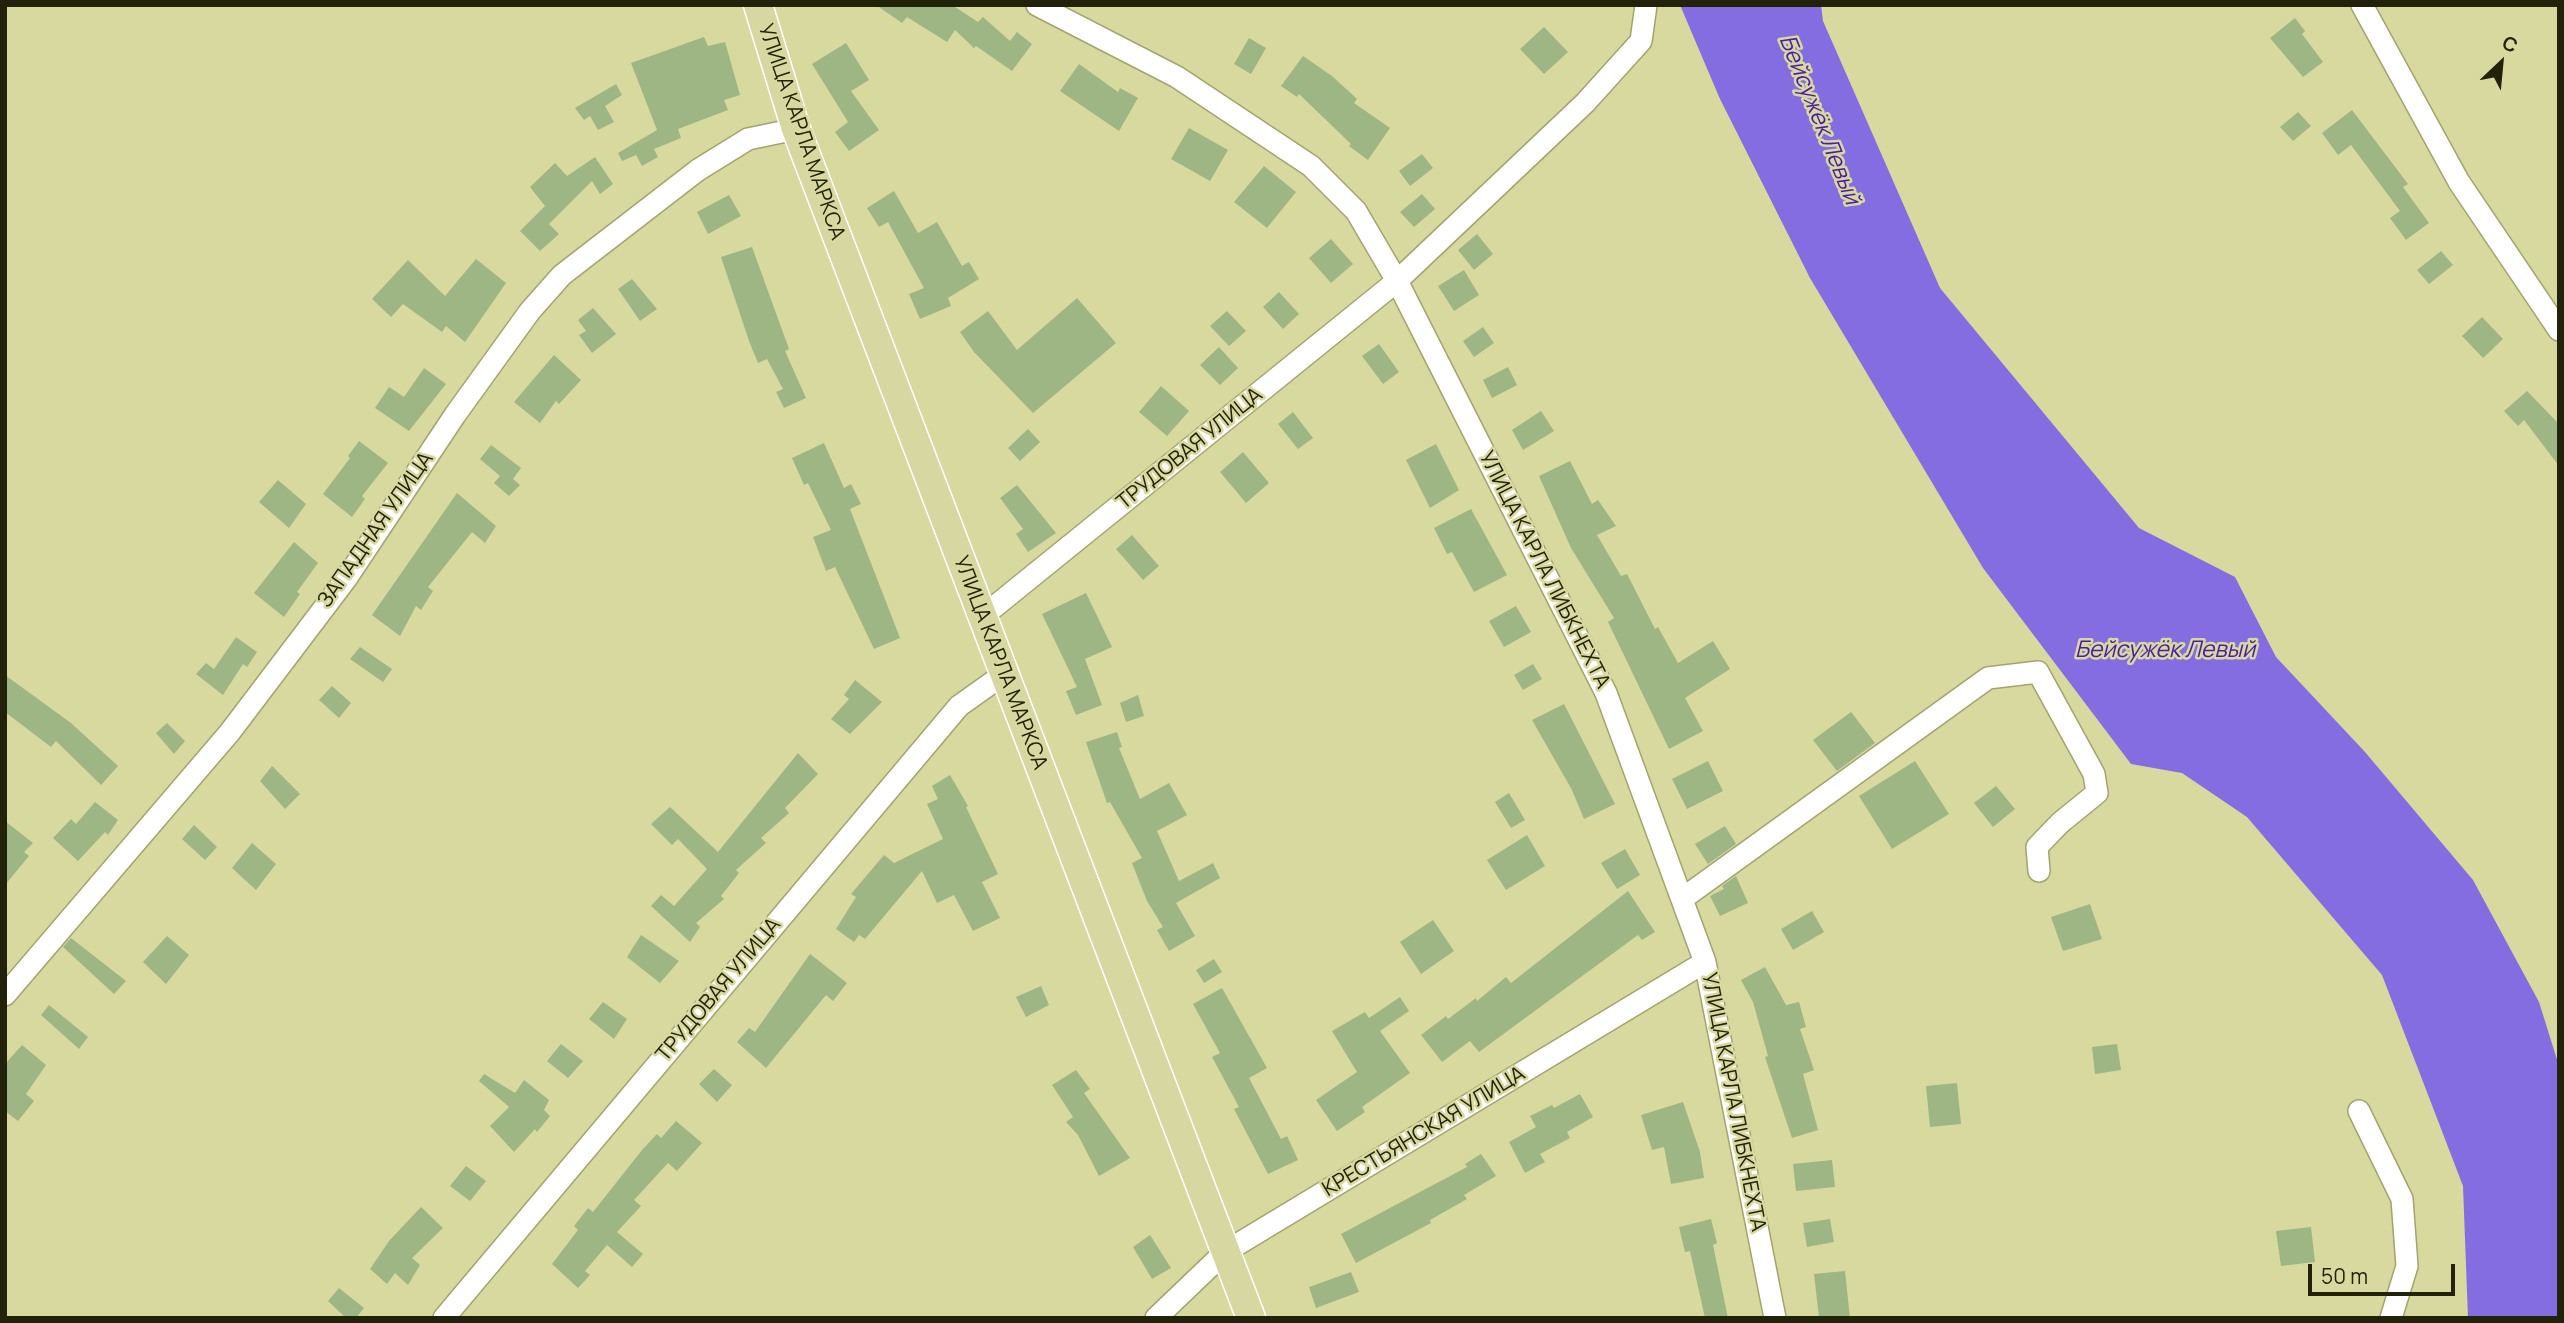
<!DOCTYPE html>
<html>
<head>
<meta charset="utf-8">
<style>
  body { margin:0 }
  #map { position:relative; width:2564px; height:1323px; overflow:hidden; background:#d8d99f; font-family:Manrope,sans-serif }
  canvas { display:block }
  .frame { position:absolute; inset:0; border:7px solid #22220b; pointer-events:none }
  .north { position:absolute; left:2466px; top:28px; width:70px; height:70px; -webkit-text-stroke:5px #d8d99f; paint-order:stroke; rotate:26deg; font-size:19px; font-weight:700; line-height:28px; text-align:center; color:#22220b }
  .north::after { content:''; display:block; margin:auto; width:24px; height:32px; background:#22220b; clip-path:polygon(50% 0,100% 100%,50% 72%,0 100%) }
  .scale { position:absolute; left:2308px; top:1264px; width:147px; height:32px; box-sizing:border-box; border:4px solid #22220b; border-top:0; padding-left:9px; font-size:21px; line-height:24px; white-space:nowrap; color:#22220b; -webkit-text-stroke:5px #d8d99f; paint-order:stroke }
</style>
</head>
<body>
<div id="map">
<canvas width="2564" height="1323"></canvas>
<div class="frame"></div>
<div class="north">С</div>
<div class="scale">50 m</div>
</div>
<script>
const g = document.querySelector('canvas').getContext('2d');
g.lineJoin = 'round';
function fill(path, color) {
  g.fillStyle = color;
  g.fill(path, 'evenodd');
}
function toPath(rows) {
  const path = new Path2D();
  for (const r of rows) {
    path.moveTo(r[0], r[1]);
    for (let i = 2; i < r.length; i += 2) path.lineTo(r[i], r[i + 1]);
  }
  return path;
}
function strokePath(path, color, width, dash) {
  g.strokeStyle = color;
  g.lineWidth = width;
  g.lineCap = dash ? 'butt' : 'round';
  g.setLineDash(dash || []);
  g.stroke(path);
}
function label(font, color, halo, rows, align = 'center') {
  g.font = font + ' Manrope,sans-serif';
  g.lineWidth = 5;
  g.setLineDash([]);
  g.textBaseline = 'middle';
  g.strokeStyle = halo;
  g.fillStyle = color;
  for (const [text, x, y, turn = 0] of rows) {
    g.save();
    g.translate(x, y);
    g.rotate((+turn || 0) * Math.PI / 180);
    g.textAlign = isNaN(turn) ? turn : align;
    if (halo) g.strokeText(text, 0, 0);
    g.fillText(text, 0, 0);
    g.restore();
  }
}
fill(toPath([
  [1680,5,1821,5,1823,21,1940,288,2139,528,2235,577,2276,657,2365,752,2473,880,2539,1002,2559,1066,2559,1318,2468,1318,2463,1186,2382,975,2247,817,2182,773,2131,764,1983,568,1810,278,1720,99]
]), '#836de1');
fill(toPath([
  [876,5,952,5,978,22,983,17,1010,41,1017,32,1032,44,1012,71,976,46,974,48,955,30,947,42,907,17,902,23],
  [2295,18,2305,31,2302,34,2323,62,2303,77,2270,38],
  [1544,27,1568,52,1544,74,1520,49],
  [704,37,708,46,725,42,740,95,724,100,728,110,678,129,681,138,654,149,658,157,642,166,636,155,622,161,618,153,657,130,631,63],
  [1249,38,1266,48,1251,74,1234,64],
  [846,43,869,80,851,91,879,130,849,151,835,132,848,122,812,64],
  [1303,56,1332,76,1357,99,1354,103,1390,128,1368,160,1349,146,1351,144,1299,94,1297,97,1281,86],
  [1079,64,1118,92,1120,88,1138,98,1119,131,1060,91],
  [616,84,622,95,605,106,614,122,598,130,590,116,584,120,575,108],
  [2352,110,2408,184,2403,187,2429,223,2406,240,2390,218,2400,211,2351,145,2338,155,2322,133],
  [2298,112,2311,126,2293,141,2280,127],
  [1189,128,1228,150,1210,181,1171,159],
  [1422,154,1433,168,1410,186,1399,171],
  [595,157,613,184,600,194,592,181,549,224,559,234,540,251,520,231,545,206,530,187,555,163,567,176],
  [1264,166,1296,192,1267,228,1234,202],
  [894,191,918,233,937,222,962,266,969,262,979,279,948,298,951,306,920,319,909,294,924,288,888,222,879,227,867,208],
  [1422,194,1435,209,1414,227,1400,212],
  [729,195,741,216,708,234,697,212],
  [1477,234,1493,254,1474,270,1458,250],
  [1331,239,1353,264,1331,283,1309,258],
  [752,247,789,349,785,351,806,398,784,408,776,392,783,389,767,359,758,363,749,341,721,257],
  [2441,251,2453,265,2429,284,2417,270],
  [476,259,506,283,465,342,446,326,442,332,403,304,391,317,372,299,408,260,445,296],
  [1464,270,1479,295,1454,311,1438,286],
  [632,279,657,309,640,321,618,289],
  [1279,292,1299,314,1283,329,1263,307],
  [1077,298,1116,343,1033,413,974,352,960,332,988,311,1017,350],
  [593,308,616,334,592,353,579,335,586,331,578,320],
  [1227,311,1246,331,1229,346,1210,326],
  [2482,317,2503,339,2483,358,2462,336],
  [1483,327,1494,343,1474,357,1463,341],
  [1379,344,1399,372,1383,384,1362,356],
  [1219,347,1238,368,1220,385,1200,365],
  [554,355,581,380,559,404,556,401,540,423,514,402],
  [1508,367,1517,385,1492,398,1483,380],
  [424,368,446,384,409,431,375,408,389,387,404,397],
  [1161,386,1189,411,1167,436,1139,412],
  [2527,391,2559,424,2559,466,2524,420,2518,426,2504,411],
  [1541,411,1554,431,1523,450,1512,430],
  [1293,412,1313,438,1298,449,1278,424],
  [1028,429,1040,442,1020,461,1008,448],
  [359,441,388,463,362,496,365,499,352,517,323,494,350,458,348,456],
  [824,443,844,488,851,484,861,504,850,509,900,638,874,649,835,567,826,571,813,537,831,530,808,483,804,485,792,458],
  [1436,444,1459,490,1430,508,1406,460],
  [491,445,521,468,513,479,520,485,509,496,494,483,500,476,480,459],
  [1243,452,1269,483,1246,503,1220,472],
  [1570,461,1592,504,1598,500,1616,526,1597,535,1621,576,1627,574,1655,629,1658,627,1678,663,1713,641,1730,669,1685,698,1703,731,1669,749,1608,622,1614,618,1571,548,1539,476],
  [278,480,306,504,289,528,259,502],
  [1017,485,1056,533,1028,552,1016,534,1023,529,1000,498],
  [457,493,496,526,485,543,472,532,428,587,433,591,421,610,416,606,400,636,372,615],
  [1471,509,1507,575,1474,592,1452,552,1447,554,1434,528],
  [1132,535,1159,566,1143,580,1116,549],
  [294,542,318,563,297,592,300,594,284,617,254,593],
  [1086,593,1112,647,1085,659,1102,705,1076,715,1066,691,1077,687,1042,614],
  [1516,606,1531,632,1504,647,1489,621],
  [236,637,257,652,247,667,243,664,223,695,196,674,206,663,214,669],
  [360,647,392,669,383,682,350,659],
  [1533,664,1542,679,1523,690,1514,675],
  [5,675,71,723,118,766,101,785,56,741,51,747,5,712],
  [855,680,882,702,850,734,831,719,849,699,844,695],
  [332,686,351,703,339,718,319,700],
  [1138,695,1144,716,1126,722,1120,703],
  [1564,704,1615,804,1584,819,1572,790,1532,720],
  [1851,712,1875,743,1837,771,1813,740],
  [167,723,185,741,174,754,156,733],
  [1117,732,1122,747,1119,748,1140,799,1169,783,1187,815,1157,831,1179,881,1213,863,1220,878,1176,903,1195,936,1169,951,1157,930,1163,927,1147,901,1132,863,1142,858,1110,802,1107,803,1086,742],
  [798,753,818,774,785,808,789,813,761,838,766,843,736,870,739,873,721,896,724,899,696,923,700,927,690,942,651,906,661,895,674,906,707,869,678,839,672,845,651,824,670,807,718,852],
  [1708,761,1723,791,1687,809,1672,779],
  [1915,761,1949,814,1892,849,1859,796],
  [272,766,300,794,285,809,260,781],
  [950,775,968,806,966,807,998,874,982,882,1000,918,973,931,954,895,937,903,922,871,865,939,859,935,854,942,836,929,856,897,851,894,884,855,894,863,943,839,927,804,938,799,932,786],
  [1996,786,2015,809,1993,827,1974,803],
  [1509,793,1525,820,1511,828,1495,802],
  [95,802,118,820,108,835,105,832,78,861,53,838,71,819,76,824],
  [5,821,33,843,24,852,29,856,5,885],
  [194,825,217,847,205,860,182,839],
  [1725,826,1736,844,1708,864,1695,844],
  [1527,835,1545,866,1506,890,1487,860],
  [252,843,276,864,256,890,232,868],
  [1625,849,1640,875,1617,889,1601,863],
  [1736,876,1748,903,1720,916,1710,896,1724,889,1722,886],
  [1628,891,1655,932,1642,940,1638,935,1479,1052,1470,1041,1442,1062,1421,1035,1446,1016,1448,1019,1476,998,1477,1001,1506,977,1511,983],
  [2090,904,2102,939,2063,951,2051,917],
  [1812,911,1824,932,1793,950,1781,929],
  [1433,920,1454,951,1421,974,1400,942],
  [641,935,679,961,660,983,627,957],
  [167,936,189,955,166,984,143,962],
  [71,938,126,981,114,994,63,947],
  [810,954,847,983,833,1001,826,995,766,1068,737,1042,749,1028,755,1032],
  [1214,959,1222,972,1204,983,1196,970],
  [1765,967,1786,1005,1799,1002,1806,1027,1800,1029,1814,1070,1803,1074,1818,1130,1792,1138,1765,1057,1768,1056,1753,1002,1741,980],
  [1041,986,1049,1005,1026,1017,1016,997],
  [1222,988,1267,1068,1249,1078,1281,1139,1287,1136,1298,1160,1268,1174,1234,1109,1239,1107,1212,1057,1220,1053,1193,1004],
  [1400,997,1409,1011,1380,1031,1410,1073,1362,1107,1365,1112,1337,1131,1316,1100,1357,1072,1332,1031,1365,1012,1369,1018],
  [603,1002,627,1019,614,1039,589,1019],
  [49,1005,88,1037,79,1049,41,1015],
  [561,1044,583,1061,568,1078,547,1061],
  [2117,1044,2121,1070,2095,1074,2092,1047],
  [22,1045,46,1065,26,1094,34,1101,18,1121,5,1111,5,1064],
  [714,1069,732,1085,717,1102,699,1084],
  [1076,1070,1090,1089,1084,1093,1130,1158,1099,1176,1078,1135,1066,1122,1073,1117,1052,1085],
  [484,1074,515,1093,524,1080,549,1100,544,1110,550,1116,537,1132,535,1129,514,1152,490,1126,509,1107,479,1081],
  [1957,1083,1961,1124,1930,1127,1926,1086],
  [1580,1094,1593,1117,1567,1132,1570,1138,1540,1154,1545,1162,1525,1173,1509,1142,1536,1127,1530,1116,1552,1105,1554,1108],
  [1683,1102,1700,1152,1704,1178,1671,1184,1664,1147,1652,1150,1641,1115],
  [676,1121,702,1143,677,1171,668,1163,634,1200,641,1206,617,1232,643,1254,632,1267,607,1245,585,1271,590,1275,578,1288,552,1264,578,1230,574,1226,588,1208,593,1212,642,1150,657,1134,661,1138],
  [1481,1154,1496,1176,1464,1195,1467,1199,1430,1220,1431,1223,1356,1263,1341,1234,1467,1167,1465,1164],
  [1832,1160,1835,1187,1796,1191,1793,1164],
  [466,1166,486,1181,470,1201,450,1186],
  [421,1207,443,1228,412,1258,420,1265,408,1285,395,1273,387,1284,370,1269,389,1241],
  [1711,1219,1717,1243,1713,1245,1728,1318,1705,1318,1690,1251,1685,1252,1679,1227],
  [1830,1219,1834,1242,1807,1247,1803,1223],
  [2311,1227,2315,1262,2281,1266,2276,1231],
  [1150,1235,1171,1268,1152,1279,1133,1247],
  [1845,1271,1850,1318,1819,1318,1814,1274],
  [1351,1272,1359,1292,1316,1308,1309,1287],
  [339,1288,364,1308,356,1318,346,1318,328,1301]
]), '#9eb683');
const minor = toPath([
  [1037,5,1177,77,1311,166,1356,211,1397,281,1606,693,1705,962,1775,1318],
  [2362,5,2459,182,2559,330],
  [983,616,1397,281,1585,103,1641,41,1646,5],
  [1682,899,1988,678,2038,672,2094,774,2097,793,2060,823,2037,847,2039,871],
  [5,995,230,732,346,579,455,415,530,311,562,275,698,170,748,139,796,129],
  [2359,1111,2402,1199,2407,1266,2391,1318],
  [444,1318,959,706,1004,674],
  [1156,1318,1225,1252,1705,962]
]);
const major = toPath([
  [758,5,796,129,1251,1318]
]);
strokePath(minor, '#a3a46d', 24);
strokePath(major, '#fff', 31);
strokePath(minor, '#fff', 21);
strokePath(major, '#d7d7a1', 28);
label('21px', '#22220b', '#d8d99f', [
  ["УЛИЦА КАРЛА МАРКСА",801,132,71],
  ["ТРУДОВАЯ УЛИЦА",1190,449,-39],
  ["ЗАПАДНАЯ УЛИЦА",376,530,-55],
  ["УЛИЦА КАРЛА ЛИБКНЕХТА",1544,570,63],
  ["УЛИЦА КАРЛА МАРКСА",1000,663,69],
  ["ТРУДОВАЯ УЛИЦА",719,990,-50],
  ["УЛИЦА КАРЛА ЛИБКНЕХТА",1733,1102,79],
  ["КРЕСТЬЯНСКАЯ УЛИЦА",1424,1132,-31]
]);
label('italic 23px', '#4b1ca7', '#d8d99f', [
  ["Бейсужёк Левый",1819,120,68],
  ["Бейсужёк Левый",2165,651]
]);
</script>
</body>
</html>
